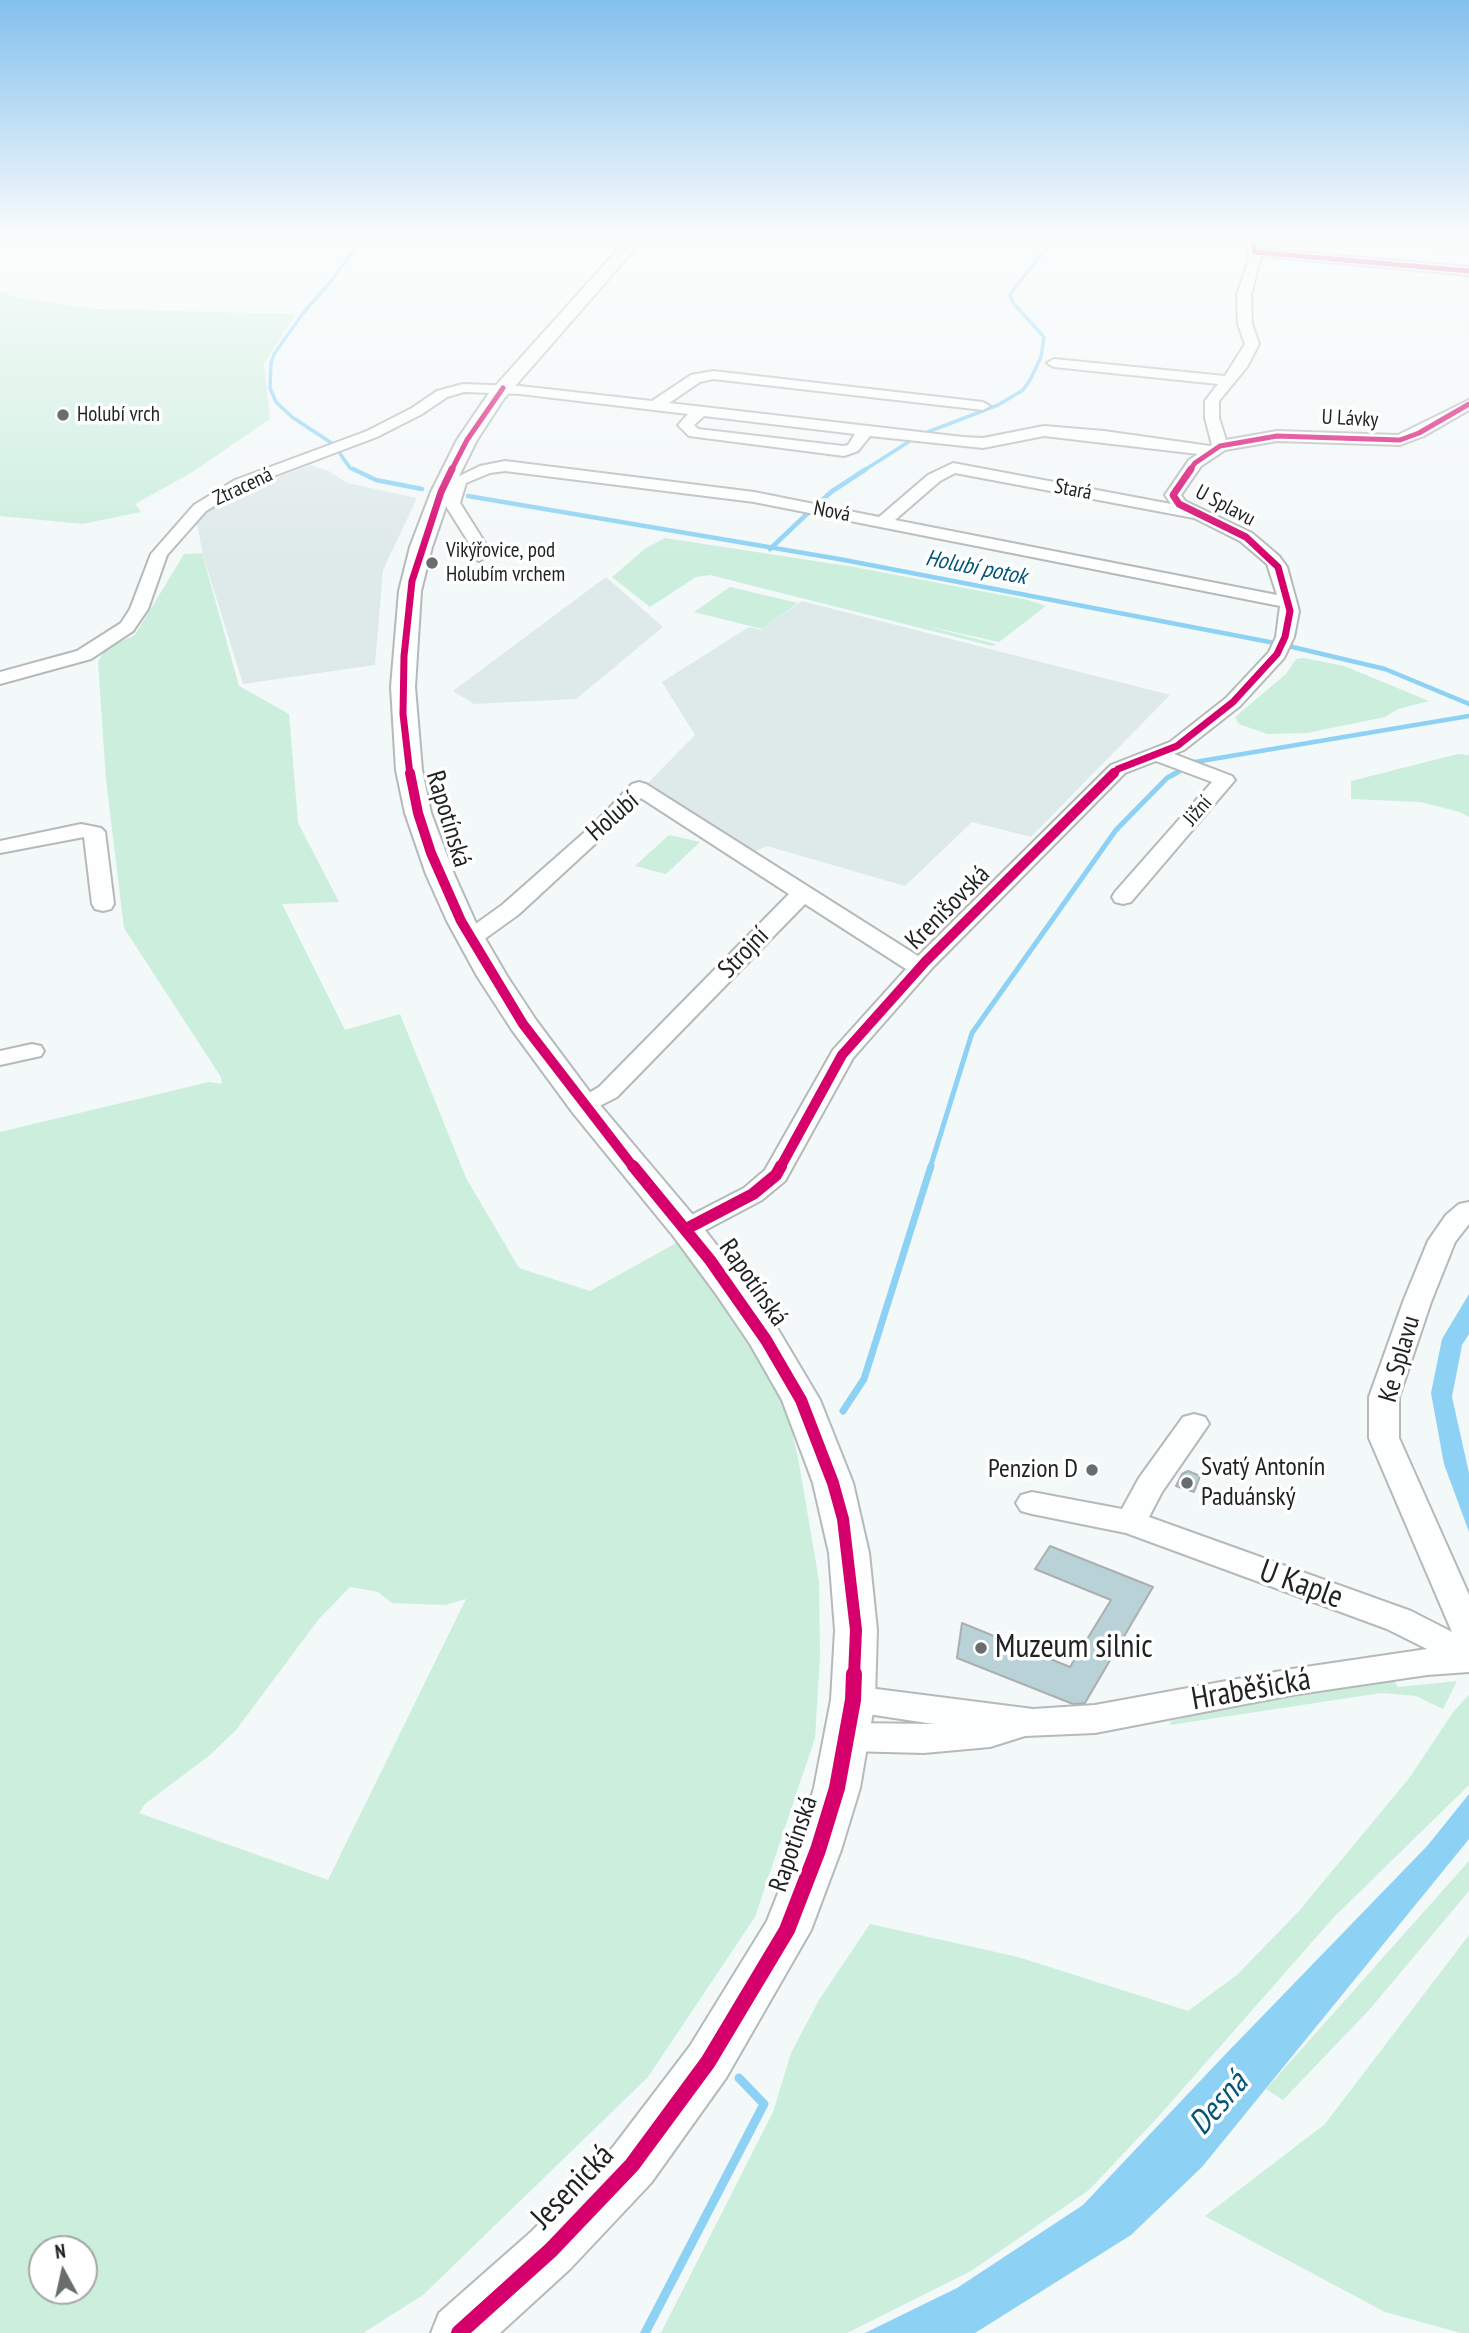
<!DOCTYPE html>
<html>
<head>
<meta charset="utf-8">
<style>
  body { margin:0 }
  #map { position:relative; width:1469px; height:2333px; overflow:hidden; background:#f3f8f8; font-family:"PT Sans Narrow",sans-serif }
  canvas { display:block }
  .north { position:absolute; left:28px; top:2235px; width:70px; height:70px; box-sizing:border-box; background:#fff; border:2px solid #a5a7a7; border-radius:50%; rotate:352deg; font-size:19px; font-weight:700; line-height:28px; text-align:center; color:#1f2223 }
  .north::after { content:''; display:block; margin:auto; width:24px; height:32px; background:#696d6e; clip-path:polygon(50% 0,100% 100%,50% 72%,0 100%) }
</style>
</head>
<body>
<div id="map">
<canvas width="1469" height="2333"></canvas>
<div class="north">N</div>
</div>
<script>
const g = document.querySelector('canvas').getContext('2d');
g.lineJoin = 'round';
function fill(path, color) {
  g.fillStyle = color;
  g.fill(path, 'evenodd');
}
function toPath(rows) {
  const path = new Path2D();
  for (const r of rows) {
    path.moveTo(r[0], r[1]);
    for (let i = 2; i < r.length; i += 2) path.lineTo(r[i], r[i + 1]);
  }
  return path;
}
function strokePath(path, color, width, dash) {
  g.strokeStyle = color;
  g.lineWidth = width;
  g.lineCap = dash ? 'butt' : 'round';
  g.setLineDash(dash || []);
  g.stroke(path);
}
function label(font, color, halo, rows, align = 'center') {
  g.font = font + ' "PT Sans Narrow",sans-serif';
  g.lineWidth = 7;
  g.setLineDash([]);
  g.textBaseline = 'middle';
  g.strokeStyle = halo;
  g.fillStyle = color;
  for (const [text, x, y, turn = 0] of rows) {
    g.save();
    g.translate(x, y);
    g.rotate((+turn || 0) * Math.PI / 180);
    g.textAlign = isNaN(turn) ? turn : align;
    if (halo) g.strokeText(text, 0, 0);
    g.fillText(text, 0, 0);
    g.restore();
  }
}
fill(toPath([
  [1266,236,1469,236,1469,251,1444,249],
  [310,465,329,471,347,483,417,498,383,570,375,665,243,684,203,555,196,518,232,494],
  [606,577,663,627,576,699,474,704,453,691],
  [802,601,1170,695,1031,837,972,822,905,886,767,846,749,854,643,788,695,735,662,682,749,627,761,630]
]), '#dee9e9');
fill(toPath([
  [0,291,15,297,97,309,296,314,264,364,270,419,191,473,135,504,141,512,83,524,0,516],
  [665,538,854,567,1028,600,1046,606,999,642,922,625,996,644,992,646,710,575,696,577,650,607,612,577,646,548],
  [202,553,239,686,289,714,298,823,339,902,282,904,345,1030,400,1014,466,1178,519,1268,590,1291,676,1243,733,1313,782,1386,799,1463,819,1581,820,1657,815,1738,755,1917,648,2077,423,2295,363,2333,0,2333,0,1132,209,1082,222,1084,221,1077,124,928,106,779,98,662,105,649,135,635,184,554],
  [350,1587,378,1592,392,1603,445,1605,466,1599,328,1880,139,1813,145,1804,210,1755,236,1730,318,1620],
  [42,2249,84,2249,84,2291,42,2291],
  [730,587,798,603,762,629,694,612],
  [1304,658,1344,666,1429,701,1398,709,1385,717,1307,733,1267,734,1239,724,1235,717,1286,674,1296,659],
  [1458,754,1469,755,1469,817,1460,812,1421,802,1351,799,1351,781],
  [669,835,700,842,666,874,635,866],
  [1393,1679,1398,1687,1457,1681,1443,1709,1416,1696,1381,1693,1170,1725,1171,1721,1228,1708],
  [1469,1695,1469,1785,1334,1917,1158,2117,1089,2190,971,2271,847,2333,661,2333,773,2112,791,2053,819,2000,870,1924,1018,1957,1188,2011,1237,1975,1299,1911,1410,1777,1454,1711],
  [1469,1861,1469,1891,1369,2010,1283,2100,1266,2089],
  [1469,1935,1469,2333,1461,2333,1385,2312,1205,2216,1325,2124]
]), '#cbeedd');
fill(toPath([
  [1469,1294,1469,1334,1462,1345,1452,1397,1469,1473,1469,1532,1444,1464,1431,1393,1442,1339],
  [1469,1794,1469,1839,1202,2167,1131,2235,975,2333,865,2333,957,2288,1083,2205,1218,2062,1428,1845]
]), '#8dd2f4');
strokePath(toPath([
  [920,435,998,405,1023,390,1030,380,1041,357,1044,337,1013,303,1010,294,1056,236],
  [333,444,292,417,276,402,270,388,271,363,274,354,304,312,332,280,364,236],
  [339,452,350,468,357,471],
  [863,471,913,439]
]), '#8dd2f4', 3.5);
strokePath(toPath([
  [353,469,376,480,422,489],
  [468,496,839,559,1280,644,1385,669,1469,704],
  [817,505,831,492,866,469],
  [770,549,809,512],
  [1173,775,1195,762,1469,716]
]), '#8dd2f4', 4.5);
strokePath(toPath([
  [930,1168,972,1033,1116,830,1167,778,1176,773]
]), '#8dd2f4', 5);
strokePath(toPath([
  [843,1411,864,1379,931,1166]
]), '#8dd2f4', 7);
strokePath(toPath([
  [645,2333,764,2104,739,2078]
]), '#8dd2f4', 9);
const building = toPath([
  [1188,1471,1200,1476,1194,1492,1176,1486,1182,1474,1188,1471],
  [1050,1546,1153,1587,1085,1703,1073,1704,957,1658,962,1623,1070,1667,1111,1600,1035,1569,1050,1546]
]);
fill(building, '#b8d2d7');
strokePath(building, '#abafaf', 2);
const minor = toPath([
  [1246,236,1258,236,1260,249,1469,267,1469,275,1261,256,1251,295,1252,324,1259,344,1247,367,1219,401,1219,418,1226,440,1277,431,1398,435,1469,400,1469,410,1424,436,1400,445,1277,441,1225,450,1201,466,1181,495,1185,501,1252,533,1279,556,1287,567,1299,611,1294,637,1284,658,1240,706,1184,750,1174,754,1232,776,1235,780,1131,902,1123,904,1115,902,1112,897,1115,892,1212,782,1156,761,1125,773,933,967,853,1058,785,1181,762,1200,696,1235,686,1237,676,1235,672,1229,676,1223,744,1188,765,1170,833,1050,906,969,805,904,617,1097,584,1114,575,1111,571,1106,575,1101,599,1087,789,894,641,798,609,831,518,915,479,943,463,943,460,938,463,933,502,905,595,823,632,784,639,782,646,784,918,956,1111,765,1170,742,1226,698,1269,652,1276,637,1280,606,754,502,505,471,490,473,466,483,460,503,487,546,487,556,479,561,471,556,471,546,444,503,451,480,480,466,505,461,754,492,879,517,928,475,953,463,1171,504,1165,495,1189,460,1198,454,1044,436,983,448,870,436,858,451,844,456,689,436,678,425,688,414,520,394,464,392,447,397,422,414,377,437,247,486,206,511,167,555,148,609,133,631,91,659,0,684,0,672,77,651,121,623,130,609,151,554,194,505,235,480,367,431,412,408,437,391,463,384,520,386,652,401,691,375,713,371,983,402,990,406,983,410,713,379,700,382,669,403,963,437,983,438,1044,426,1104,431,1210,446,1212,445,1205,418,1205,401,1218,384,1054,367,1047,363,1054,359,1225,376,1245,344,1238,324,1237,295,1249,259,1246,236],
  [704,416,855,434,848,445,843,446,698,429,694,425,704,416],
  [955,473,1194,518,1240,541,1267,564,1277,595,895,520,940,481,955,473],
  [81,824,101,828,105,832,114,904,111,909,103,911,95,909,92,904,84,837,0,853,0,841,81,824],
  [32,1044,41,1046,44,1051,41,1056,0,1065,0,1051,32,1044],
  [1469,1202,1469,1224,1455,1242,1431,1302,1399,1397,1399,1438,1469,1595,1469,1672,1427,1675,1292,1695,1095,1733,1025,1736,990,1747,924,1753,847,1751,835,1747,830,1737,835,1727,847,1723,934,1724,841,1710,836,1700,841,1690,853,1686,1033,1709,1095,1705,1292,1669,1427,1649,1387,1629,1126,1533,1032,1514,1021,1511,1016,1503,1021,1495,1032,1492,1122,1509,1139,1478,1183,1417,1194,1414,1205,1417,1209,1424,1162,1492,1149,1517,1411,1611,1452,1632,1369,1438,1369,1397,1403,1302,1428,1241,1446,1215,1459,1204,1469,1202]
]);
const major = toPath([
  [630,236,646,236,503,400,477,440,451,492,432,547,421,591,415,687,422,770,431,813,454,874,475,921,507,976,536,1020,595,1099,698,1221,742,1278,779,1331,820,1400,853,1483,869,1553,877,1630,875,1700,860,1788,841,1850,811,1930,726,2078,651,2183,570,2269,500,2333,431,2333,439,2313,532,2231,613,2147,690,2046,767,1921,795,1850,814,1788,831,1700,835,1630,829,1553,813,1483,782,1400,750,1344,716,1294,674,1237,573,1113,512,1030,477,976,447,921,426,874,405,813,396,770,391,687,399,591,410,547,431,492,457,440,489,393,630,236]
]);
strokePath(minor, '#b5b9b9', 4);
strokePath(major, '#b5b9b9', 4);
fill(minor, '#fdfefe');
fill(major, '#fdfefe');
strokePath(toPath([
  [1252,236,1255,252,1469,271],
  [451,471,467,440,503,388],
  [1189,471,1195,463,1220,446,1277,436,1400,440,1419,433,1469,404]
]), '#d6006c', 5);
strokePath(toPath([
  [410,775,403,714,404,656,412,581,441,492,452,469],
  [1112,775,1118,769,1177,746,1233,702,1277,654,1285,637,1290,611,1278,567,1246,537,1179,504,1173,495,1191,469]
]), '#d6006c', 7);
strokePath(toPath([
  [410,773,418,813,431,853,461,921,523,1024,634,1168],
  [780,1168,842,1055,925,962,1114,773]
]), '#d6006c', 10);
strokePath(toPath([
  [633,1166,710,1260,766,1340,801,1400,833,1483,843,1519,856,1630,854,1676],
  [686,1229,753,1194,776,1175,781,1166]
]), '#d6006c', 12);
strokePath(toPath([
  [459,2333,551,2250,632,2165,708,2062,787,1930,818,1850,837,1788,853,1700,854,1674]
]), '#d6006c', 16);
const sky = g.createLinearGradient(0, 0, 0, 562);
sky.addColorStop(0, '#83c0ed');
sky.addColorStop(0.42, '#fafcfc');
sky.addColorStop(1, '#fafcfc00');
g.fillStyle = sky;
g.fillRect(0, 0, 1469, 562);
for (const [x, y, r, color] of [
  [63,415,7,"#696d6e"],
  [432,563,7,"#696d6e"],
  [1092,1470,7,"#696d6e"],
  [1187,1483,7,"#696d6e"],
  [981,1648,7,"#696d6e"]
]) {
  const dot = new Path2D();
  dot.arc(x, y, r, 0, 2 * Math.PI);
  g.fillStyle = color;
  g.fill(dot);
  strokePath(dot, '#fff', 2.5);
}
label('21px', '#1f2223', '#fff', [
  ["Holubí vrch",77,415],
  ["Vikýřovice, pod",446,551],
  ["Holubím vrchem",446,575]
], 'left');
label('21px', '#1f2223', '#fff', [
  ["U Lávky",1350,419,3],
  ["Ztracená",243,487,-25],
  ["Stará",1073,490,11],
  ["U Splavu",1225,506,28],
  ["Nová",832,512,11],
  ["Jižní",1198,811,-49]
]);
label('italic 23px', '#055677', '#fff', [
  ["Holubí potok",976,568,11]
]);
label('26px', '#1f2223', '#fff', [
  ["Holubí",613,817,-41],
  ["Rapotínská",448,819,73],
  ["Krenišovská",948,908,-45],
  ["Strojní",744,953,-46],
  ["Rapotínská",753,1283,55],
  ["Ke Splavu",1400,1359,-74],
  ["Rapotínská",794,1844,-71]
]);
label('26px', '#1f2223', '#fff', [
  ["Svatý Antonín",1201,1468],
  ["Paduánský",1201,1498],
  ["Penzion D",1078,1470,"right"]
], 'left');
label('32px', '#1f2223', '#fff', [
  ["U Kaple",1301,1585,20],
  ["Hraběšická",1251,1690,-10],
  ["Jesenická",573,2187,-46]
]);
label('32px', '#1f2223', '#fff', [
  ["Muzeum silnic",995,1648]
], 'left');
label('italic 33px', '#055677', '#fff', [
  ["Desná",1219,2104,-49]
]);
</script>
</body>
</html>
